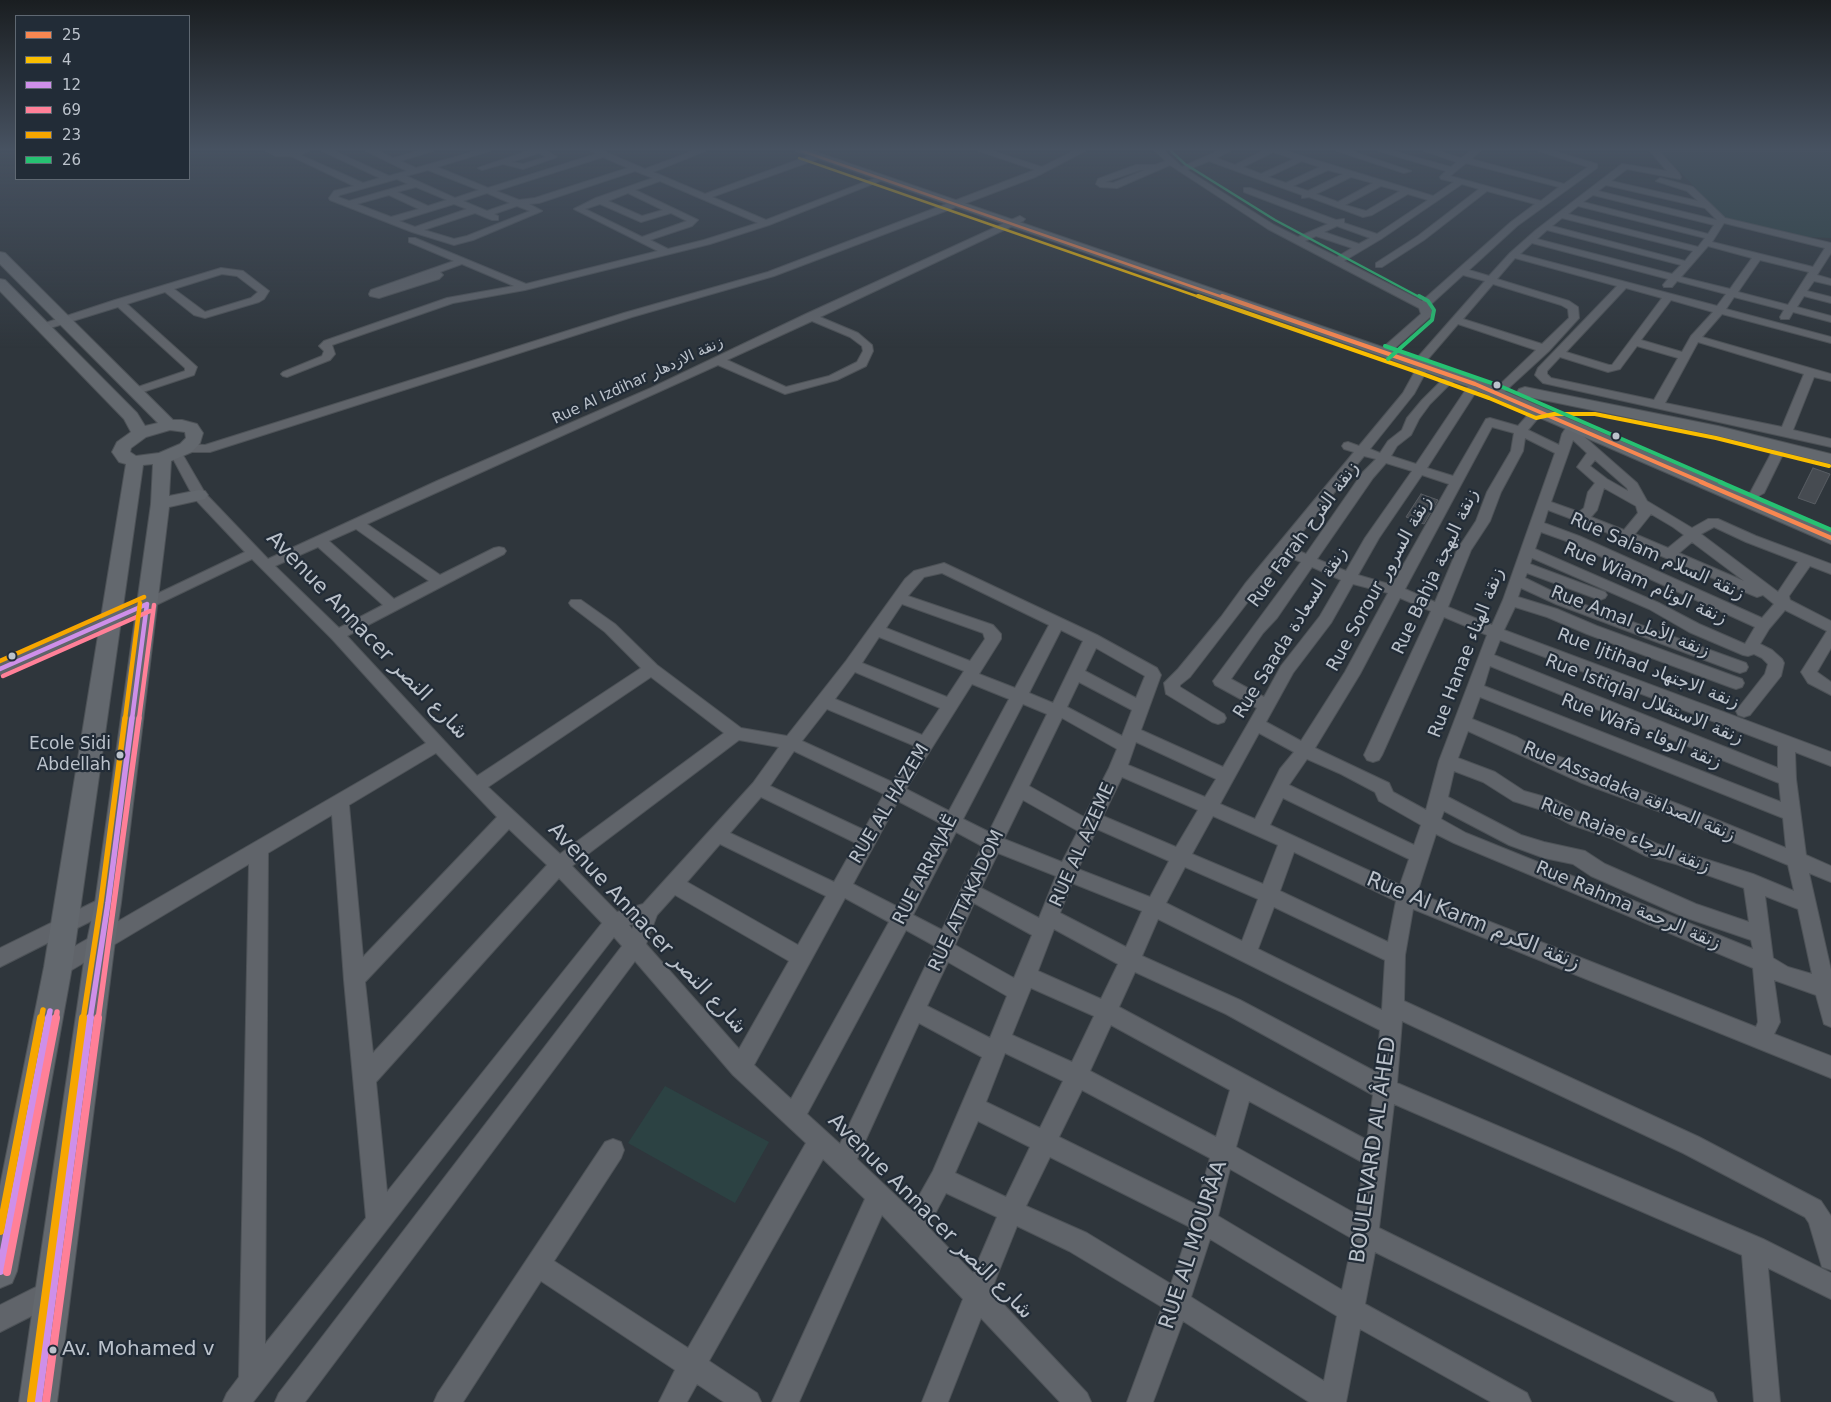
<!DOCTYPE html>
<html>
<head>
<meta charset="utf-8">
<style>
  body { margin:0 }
  #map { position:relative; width:1831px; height:1402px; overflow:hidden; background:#2f363c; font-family:"DejaVu Sans",sans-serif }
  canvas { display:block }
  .legend { position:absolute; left:15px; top:15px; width:175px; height:165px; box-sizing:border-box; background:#222c37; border:1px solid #5f6872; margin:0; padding:6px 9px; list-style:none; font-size:15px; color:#bbc2cb }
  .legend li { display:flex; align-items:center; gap:10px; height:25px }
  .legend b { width:25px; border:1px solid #5f6872 }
</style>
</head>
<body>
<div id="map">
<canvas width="1831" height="1402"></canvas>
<ul class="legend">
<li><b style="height:6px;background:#f88751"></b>25</li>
<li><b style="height:6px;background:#fabe00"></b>4</li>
<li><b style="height:6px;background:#ce8fe9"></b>12</li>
<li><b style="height:6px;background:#ff8098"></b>69</li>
<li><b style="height:6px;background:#f7a600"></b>23</li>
<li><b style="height:6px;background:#26c172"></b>26</li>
</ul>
</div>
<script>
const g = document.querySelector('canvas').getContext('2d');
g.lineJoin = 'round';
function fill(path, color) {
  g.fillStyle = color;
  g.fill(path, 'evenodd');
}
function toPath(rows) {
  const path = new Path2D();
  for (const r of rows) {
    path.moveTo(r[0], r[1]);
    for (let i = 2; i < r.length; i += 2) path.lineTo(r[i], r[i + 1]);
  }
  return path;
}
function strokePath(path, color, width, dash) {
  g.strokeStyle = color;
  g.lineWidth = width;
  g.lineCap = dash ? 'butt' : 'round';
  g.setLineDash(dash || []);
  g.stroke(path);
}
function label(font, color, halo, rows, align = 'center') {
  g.font = font + ' "DejaVu Sans",Vazirmatn,sans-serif';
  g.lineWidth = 4.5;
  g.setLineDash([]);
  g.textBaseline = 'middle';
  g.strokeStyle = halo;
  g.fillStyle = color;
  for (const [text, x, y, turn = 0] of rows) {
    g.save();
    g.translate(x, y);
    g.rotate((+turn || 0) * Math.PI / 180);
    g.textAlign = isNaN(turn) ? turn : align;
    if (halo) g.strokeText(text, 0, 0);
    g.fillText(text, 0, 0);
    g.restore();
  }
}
fill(toPath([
  [1660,151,1831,151,1831,238,1805,237,1723,217],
  [665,1086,769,1142,735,1203,628,1143]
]), '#2c4243');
const building = toPath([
  [1813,468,1830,474,1815,504,1798,498,1813,468],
  [1421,494,1438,500,1424,524,1406,517,1421,494]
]);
fill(building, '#464b51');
strokePath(building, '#585d63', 1);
const street = toPath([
  [266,151,309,151,300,155,363,183,380,178,322,151,334,151,389,176,407,171,366,151,378,151,393,158,419,151,433,151,400,161,416,168,476,151,490,151,437,167,488,188,596,154,591,151,603,151,645,169,693,151,705,151,653,172,705,194,814,154,820,154,820,158,712,197,766,220,878,177,885,179,769,225,710,244,525,290,453,303,332,345,335,354,330,360,287,377,283,376,281,374,283,372,322,356,324,351,319,346,324,341,447,298,514,286,462,264,440,272,443,275,439,279,379,298,370,296,369,294,371,290,454,261,409,242,409,238,415,238,526,284,658,251,574,209,596,198,653,178,635,171,539,203,529,204,542,211,473,240,454,245,412,232,330,200,329,198,334,191,354,186,291,156,275,156,266,151],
  [603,157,628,168,535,198,519,200,496,191,603,157],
  [428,170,479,190,455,198,406,176,428,170],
  [397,179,408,184,349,201,338,197,340,195,397,179],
  [660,181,758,223,704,240,668,249,650,240,692,226,698,220,635,190,660,181],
  [416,187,447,200,428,206,397,192,416,187],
  [487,193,510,203,487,211,463,201,487,193],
  [628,193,663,210,642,216,608,201,628,193],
  [389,195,419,209,391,217,357,204,389,195],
  [454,204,467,209,415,227,399,221,454,204],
  [600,204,641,222,671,213,687,221,642,237,585,209,600,204],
  [517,206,530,211,467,236,454,239,424,230,475,213,492,220,498,220,498,216,494,214,517,206],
  [528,151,547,151,557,157,523,169,503,164,482,170,478,168,528,151],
  [539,153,546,157,523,164,511,162,539,153],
  [979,151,992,151,1042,167,1074,151,1085,151,1035,177,774,276,632,317,210,452,186,452,180,448,186,444,205,445,624,313,768,272,1035,170,979,151],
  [1155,151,1164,151,1182,167,1218,151,1230,151,1216,158,1235,165,1263,151,1286,151,1433,196,1454,182,1441,179,1440,177,1446,171,1379,151,1393,151,1451,167,1457,162,1424,151,1438,151,1461,158,1471,151,1480,151,1471,159,1564,184,1588,167,1539,151,1553,151,1597,164,1597,168,1517,226,1469,270,1489,276,1510,253,1536,230,1622,164,1667,171,1650,151,1659,151,1679,173,1681,177,1680,179,1627,169,1611,181,1698,201,1687,191,1656,181,1660,178,1693,187,1725,218,1831,243,1831,253,1817,275,1831,279,1831,285,1814,281,1807,291,1831,297,1831,303,1804,296,1797,307,1831,316,1831,322,1793,312,1789,319,1781,319,1780,317,1784,310,1734,297,1726,309,1831,337,1831,343,1722,314,1702,337,1831,374,1831,381,1814,377,1793,430,1831,439,1831,447,1543,383,1535,375,1538,368,1617,286,1515,258,1497,279,1569,301,1578,307,1579,318,1549,351,1501,395,1493,395,1491,393,1536,350,1458,324,1428,359,1420,359,1418,357,1485,281,1463,275,1429,306,1432,311,1430,317,1387,355,1379,355,1377,353,1379,351,1421,314,1419,308,1268,229,1170,165,1117,188,1100,187,1096,184,1098,179,1136,165,1155,165,1166,161,1155,151],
  [1273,152,1294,159,1261,174,1243,167,1273,152],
  [1209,161,1302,195,1302,198,1309,197,1363,217,1372,215,1408,194,1428,200,1377,234,1344,223,1344,219,1336,220,1250,188,1244,188,1244,192,1328,224,1298,237,1274,225,1187,170,1209,161],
  [1302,161,1320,167,1286,183,1268,177,1302,161],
  [1466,163,1559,187,1541,201,1450,176,1466,163],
  [1140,170,1145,170,1113,183,1105,182,1140,170],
  [1328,170,1343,174,1308,191,1293,186,1328,170],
  [1351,177,1373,183,1338,202,1316,194,1351,177],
  [1462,184,1479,189,1418,236,1376,263,1376,267,1382,267,1424,240,1487,191,1535,204,1511,222,1422,301,1344,261,1381,239,1462,184],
  [1606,185,1705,208,1717,220,1598,191,1606,185],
  [1381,186,1400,191,1366,211,1345,205,1381,186],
  [1593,195,1714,225,1708,234,1583,202,1593,195],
  [1578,206,1705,238,1698,247,1568,214,1578,206],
  [1562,218,1693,251,1685,261,1552,226,1562,218],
  [1724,223,1825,248,1813,267,1712,242,1724,223],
  [1337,226,1370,238,1359,244,1324,232,1337,226],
  [1547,230,1681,265,1672,274,1537,239,1547,230],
  [1316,236,1352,248,1337,257,1305,241,1316,236],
  [1532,243,1668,279,1663,285,1664,287,1672,287,1677,281,1726,294,1717,306,1520,254,1532,243],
  [1708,246,1752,258,1730,289,1681,277,1708,246],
  [1760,260,1809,272,1788,305,1738,292,1760,260],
  [1493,284,1561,305,1568,309,1569,318,1542,344,1463,319,1493,284],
  [1626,288,1662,298,1612,365,1609,365,1566,352,1626,288],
  [1671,300,1713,312,1691,336,1682,352,1641,340,1671,300],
  [1698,342,1804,374,1782,427,1665,403,1698,342],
  [1637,346,1678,358,1654,400,1551,378,1547,374,1547,371,1560,357,1608,372,1620,369,1637,346],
  [1337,151,1351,151,1411,171,1404,173,1337,151],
  [1020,216,1025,219,1023,221,820,317,858,333,872,345,873,351,866,366,837,380,785,394,718,365,367,524,440,575,494,548,499,547,504,548,506,551,504,554,347,636,477,776,641,668,605,632,571,606,569,603,571,600,581,600,615,624,657,665,741,728,787,736,846,661,905,579,914,571,944,563,1097,635,1157,668,1161,675,1141,730,1223,767,1257,708,1215,685,1213,681,1301,562,1284,555,1190,677,1180,685,1180,687,1224,714,1226,718,1224,722,1218,724,1212,722,1166,694,1164,683,1178,669,1221,617,1245,584,1354,452,1344,449,1342,446,1344,443,1348,442,1359,446,1403,393,1419,364,1423,363,1429,366,1414,394,1370,449,1380,453,1388,441,1402,430,1407,418,1422,400,1442,380,1455,374,1459,375,1461,377,1459,379,1450,384,1430,404,1419,419,1411,435,1397,446,1391,456,1416,464,1471,382,1475,381,1481,384,1427,468,1453,476,1486,419,1490,418,1518,426,1534,408,1542,408,1544,411,1528,430,1559,445,1562,434,1569,423,1577,423,1579,426,1576,432,1580,433,1637,483,1647,501,1692,528,1708,519,1718,519,1756,536,1831,564,1831,574,1810,566,1789,596,1790,600,1831,621,1831,648,1817,672,1831,682,1831,695,1808,683,1801,672,1827,631,1785,610,1769,629,1760,644,1772,650,1782,659,1784,663,1781,676,1750,715,1744,717,1738,715,1736,711,1765,674,1768,664,1762,658,1754,654,1748,656,1743,655,1689,632,1649,609,1532,558,1530,564,1605,592,1607,595,1605,598,1600,600,1527,573,1525,578,1566,598,1746,663,1748,667,1746,671,1740,673,1734,671,1556,604,1521,588,1518,597,1557,609,1597,626,1742,679,1744,683,1742,687,1736,689,1730,687,1587,634,1547,617,1515,607,1504,630,1831,752,1831,766,1795,752,1796,779,1806,855,1831,866,1831,882,1809,873,1831,970,1831,1027,1824,1024,1816,995,1774,980,1780,1022,1774,1034,1831,1056,1831,1078,1413,909,1405,955,1404,1001,1699,1137,1821,1201,1831,1216,1831,1270,1822,1267,1809,1223,1805,1217,1683,1153,1402,1021,1397,1083,1763,1239,1831,1273,1831,1299,1768,1268,1780,1402,1754,1402,1742,1255,1394,1104,1379,1228,1713,1393,1717,1402,1676,1402,1375,1252,1365,1304,1527,1393,1531,1402,1491,1402,1360,1329,1346,1402,1309,1402,1183,1321,1153,1402,1127,1402,1162,1307,1069,1251,1017,1226,991,1291,1087,1393,1091,1402,1060,1402,981,1318,948,1402,922,1402,963,1299,882,1215,799,1402,772,1402,865,1199,823,1159,709,1361,757,1393,761,1402,724,1402,697,1384,687,1402,659,1402,675,1370,541,1281,463,1402,434,1402,438,1393,605,1142,613,1139,621,1142,624,1150,621,1158,554,1261,688,1348,806,1143,733,1075,635,961,305,1402,275,1402,279,1393,622,946,614,937,253,1402,223,1402,227,1393,239,1377,249,864,65,974,58,976,51,974,48,967,51,960,426,743,332,639,252,559,152,607,0,675,0,663,142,601,245,552,194,498,170,453,172,450,180,450,205,493,268,559,437,481,651,388,806,314,1020,216],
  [812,321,850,337,862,346,863,351,857,362,829,376,786,387,727,360,812,321],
  [1492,427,1514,433,1511,451,1487,492,1476,521,1457,550,1435,602,1405,589,1492,427],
  [1525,438,1555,453,1503,600,1492,625,1448,607,1471,550,1490,521,1501,492,1523,451,1525,438],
  [1573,440,1587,453,1577,467,1595,483,1588,492,1584,508,1579,512,1551,502,1573,440],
  [1364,456,1376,459,1363,472,1306,554,1290,547,1364,456],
  [1595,460,1627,488,1628,491,1607,479,1590,466,1595,460],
  [1386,463,1412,471,1365,538,1346,571,1317,559,1373,478,1386,463],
  [1422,475,1449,484,1392,585,1358,575,1379,538,1422,475],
  [1604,488,1636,506,1638,513,1624,530,1591,517,1597,510,1604,488],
  [1548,510,1601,530,1752,595,1757,597,1763,595,1774,604,1762,618,1579,536,1544,523,1548,510],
  [1651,514,1673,527,1684,535,1668,548,1635,534,1651,514],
  [1714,527,1746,542,1798,562,1778,592,1701,534,1714,527],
  [356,529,429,581,394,599,329,541,356,529],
  [1541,532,1569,542,1755,627,1745,644,1699,624,1659,603,1535,549,1541,532],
  [1692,542,1744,581,1679,553,1692,542],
  [318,547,383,605,339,628,275,566,318,547],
  [1312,567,1341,580,1320,616,1281,666,1264,697,1231,679,1263,633,1277,618,1312,567],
  [942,573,1049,625,1015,688,979,674,1001,639,1001,634,993,625,908,596,924,577,942,573],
  [1353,584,1388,593,1345,672,1301,741,1266,722,1293,673,1331,623,1353,584],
  [1400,598,1431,611,1364,755,1367,760,1373,762,1379,760,1382,755,1444,617,1487,635,1439,761,1426,810,1393,792,1389,783,1315,748,1360,674,1400,598],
  [902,604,983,633,985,639,970,661,886,628,902,604],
  [1061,630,1083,641,1053,703,1029,693,1061,630],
  [879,637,964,671,947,697,862,663,879,637],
  [1500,640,1778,746,1778,768,1494,655,1500,640],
  [1096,648,1145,676,1136,698,1085,671,1096,648],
  [1490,666,1779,783,1781,802,1484,686,1490,666],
  [855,672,940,708,922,735,835,699,855,672],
  [651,677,724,733,560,854,488,787,651,677],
  [1079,682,1132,710,1122,736,1067,707,1079,682],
  [972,684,1009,699,949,811,906,789,972,684],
  [1480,697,1783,818,1786,848,1678,804,1594,773,1566,759,1542,751,1517,737,1472,719,1480,697],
  [1023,704,1047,714,989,832,963,819,1023,704],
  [827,709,915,746,892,782,802,741,827,709],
  [1062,718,1117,749,1109,768,1084,817,1029,786,1062,718],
  [1468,731,1582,783,1666,814,1788,865,1794,891,1753,874,1657,844,1625,829,1584,815,1556,800,1524,791,1495,772,1458,758,1468,731],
  [1259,733,1294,752,1280,769,1255,819,1220,804,1259,733],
  [739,740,779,747,753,783,643,904,617,912,572,866,739,740],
  [1136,742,1216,779,1205,797,1128,765,1136,742],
  [794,751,884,794,864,830,770,786,794,751],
  [436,753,497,817,363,957,349,805,436,753],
  [1307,759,1341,774,1375,792,1379,801,1421,825,1414,845,1289,785,1307,759],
  [1454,771,1483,782,1513,801,1545,811,1572,825,1613,839,1646,856,1676,864,1744,888,1749,922,1696,904,1605,864,1585,851,1544,842,1521,835,1448,797,1454,771],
  [1122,777,1198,810,1176,847,1103,816,1122,777],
  [761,797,856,843,834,882,730,833,761,797],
  [1283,798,1409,859,1400,885,1270,825,1283,798],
  [1023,800,1078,831,1062,862,1004,839,1023,800],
  [898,801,942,824,898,907,853,884,898,801],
  [1444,811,1509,845,1544,858,1573,864,1591,876,1684,917,1751,940,1753,949,1466,833,1441,819,1444,811],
  [332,815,344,980,366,1218,265,1344,268,853,332,815],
  [1213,816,1278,845,1263,884,1192,854,1213,816],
  [509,829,547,865,373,1053,365,982,509,829],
  [1097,829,1169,861,1150,897,1078,869,1097,829],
  [956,832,982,846,942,930,913,915,956,832],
  [1436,834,1454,843,1753,968,1758,1022,1756,1027,1417,893,1436,834],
  [720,844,826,896,798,945,687,882,720,844],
  [1294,852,1396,901,1388,942,1280,891,1294,852],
  [998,853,1056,876,1039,918,981,888,998,853],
  [1185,867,1258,899,1242,941,1166,903,1185,867],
  [559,878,602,923,387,1192,376,1082,559,878],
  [1072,883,1142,911,1126,947,1060,913,1072,883],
  [675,895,789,961,739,1049,646,944,657,915,675,895],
  [1765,896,1798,909,1812,974,1788,967,1773,958,1765,896],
  [845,898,889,922,791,1099,754,1065,845,898],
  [974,903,1032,935,1014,978,955,945,974,903],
  [1274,907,1385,960,1382,1010,1258,949,1274,907],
  [1158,919,1380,1030,1376,1072,1240,1000,1142,956,1158,919],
  [634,924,632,929,629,925,634,924],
  [1054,929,1118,964,1101,999,1038,971,1054,929],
  [906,930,935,946,840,1144,807,1114,906,930],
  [948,962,1007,996,990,1038,927,1006,948,962],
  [1135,972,1226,1014,1373,1095,1367,1140,1119,1007,1135,972],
  [1031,988,1094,1016,1072,1062,1012,1035,1031,988],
  [919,1023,982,1057,933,1171,911,1210,857,1159,919,1023],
  [1111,1025,1230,1090,1216,1137,1090,1071,1111,1025],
  [1005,1053,1063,1081,1040,1128,986,1102,1005,1053],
  [1082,1090,1210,1158,1197,1205,1059,1137,1082,1090],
  [1249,1101,1364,1163,1356,1214,1236,1147,1249,1101],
  [978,1121,1030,1147,1006,1197,955,1173,978,1121],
  [1050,1157,1190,1227,1171,1284,1087,1233,1026,1206,1050,1157],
  [1230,1169,1353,1239,1342,1290,1218,1216,1230,1169],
  [946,1193,997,1217,973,1273,928,1227,946,1193],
  [1210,1239,1337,1316,1324,1381,1191,1297,1210,1239],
  [221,268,243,271,269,291,264,299,259,302,205,318,194,315,165,292,127,304,197,367,194,375,140,393,132,393,130,391,132,389,185,371,185,368,118,307,47,329,43,330,38,327,39,325,115,300,221,268],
  [222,274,237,276,258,292,251,298,205,312,174,289,222,274],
  [1781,442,1787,446,1764,493,1757,497,1752,496,1750,493,1775,446,1781,442],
  [108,895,115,897,118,903,115,909,0,967,0,948,108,895],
  [52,1279,61,1283,65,1292,61,1301,0,1332,0,1305,52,1279]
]);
const secondary = toPath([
  [796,151,813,151,1481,381,1831,531,1831,544,1469,387,796,151],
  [0,252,5,253,173,420,182,420,197,424,203,433,200,443,192,452,171,461,169,496,199,490,205,491,208,495,205,499,169,507,121,903,115,941,57,1402,19,1402,87,941,95,903,151,504,153,464,143,465,72,967,17,1271,12,1283,0,1288,0,1186,44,967,126,464,119,462,112,452,117,442,131,432,124,419,0,291,0,279,5,280,137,413,145,426,158,423,0,264,0,252],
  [170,430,185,432,186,438,180,444,159,453,136,456,130,452,131,448,146,437,170,430],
  [1525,387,1718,426,1831,454,1831,464,1718,436,1519,395,1517,392,1519,389,1525,387]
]);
strokePath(street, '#4d5257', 2);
strokePath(secondary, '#4d5257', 2);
fill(street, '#60646a');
fill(secondary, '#63686e');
strokePath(toPath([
  [802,151,1225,298]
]), '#f88751', 2.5);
strokePath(toPath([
  [1222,296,1475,384,1704,483]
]), '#f88751', 4);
strokePath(toPath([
  [1701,482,1831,538]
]), '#f88751', 4.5);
strokePath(toPath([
  [799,158,1202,298]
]), '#fabe00', 2.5);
strokePath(toPath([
  [1198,296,1420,373,1489,398,1536,418,1554,414,1595,414,1716,438,1829,466]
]), '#fabe00', 4);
strokePath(toPath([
  [0,669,147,604],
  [132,719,147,604]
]), '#ce8fe9', 4.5);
strokePath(toPath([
  [48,1020,50,1011],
  [90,1020,108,903,132,718]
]), '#ce8fe9', 5.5);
strokePath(toPath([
  [0,1271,49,1018],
  [38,1402,90,1018]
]), '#ce8fe9', 8);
strokePath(toPath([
  [3,676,150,611],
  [139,719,154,605]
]), '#ff8098', 4.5);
strokePath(toPath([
  [56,1020,57,1012],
  [98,1020,139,718]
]), '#ff8098', 5.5);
strokePath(toPath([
  [7,1272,56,1018],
  [46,1402,98,1018]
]), '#ff8098', 8);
strokePath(toPath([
  [0,661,144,597],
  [125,719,140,603]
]), '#f7a600', 4.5);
strokePath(toPath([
  [41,1020,43,1010],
  [83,1020,101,902,125,718]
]), '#f7a600', 5.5);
strokePath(toPath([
  [0,1231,41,1018],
  [31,1401,83,1018]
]), '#f7a600', 8);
strokePath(toPath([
  [1171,151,1185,164,1275,220,1421,298]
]), '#26c172', 2.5);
strokePath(toPath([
  [1385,346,1500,386,1723,483],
  [1388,359,1432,320,1434,310,1428,301,1419,296]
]), '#26c172', 4);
strokePath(toPath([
  [1720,482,1831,530]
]), '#26c172', 4.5);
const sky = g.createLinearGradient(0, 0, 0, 348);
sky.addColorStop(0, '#1a1e21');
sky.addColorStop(0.43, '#475261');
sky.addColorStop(1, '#47526100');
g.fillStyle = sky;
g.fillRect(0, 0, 1831, 348);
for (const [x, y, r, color] of [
  [1497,385,4.5,"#bbc2cb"],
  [1616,436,4.5,"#bbc2cb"],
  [12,656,4.5,"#bbc2cb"],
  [120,755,4.5,"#bbc2cb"],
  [53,1350,4.5,"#bbc2cb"]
]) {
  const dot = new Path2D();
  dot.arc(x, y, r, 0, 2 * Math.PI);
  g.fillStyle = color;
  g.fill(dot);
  strokePath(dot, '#222c37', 2);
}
label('15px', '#bbc2cb', '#222c37', [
  ["Rue Al Izdihar زنقة الازدهار",638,381,-25]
]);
label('17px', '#bbc2cb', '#222c37', [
  ["Ecole Sidi",111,745],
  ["Abdellah",111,766]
], 'right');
label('18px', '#bbc2cb', '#222c37', [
  ["Rue Farah زنقة الفرح",1304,535,-54],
  ["Rue Salam زنقة السلام",1657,557,24],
  ["Rue Bahja زنقة البهجة",1436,572,-65],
  ["Rue Sorour زنقة السرور",1380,584,-61],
  ["Rue Wiam زنقة الوئام",1645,584,24],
  ["Rue Amal زنقة الأمل",1630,622,21],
  ["Rue Saada زنقة السعادة",1291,633,-58],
  ["Rue Hanae زنقة الهناء",1467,653,-69],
  ["Rue Ijtihad زنقة الاجتهاد",1648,669,21],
  ["Rue Istiqlal زنقة الاستقلال",1644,700,22],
  ["Rue Wafa زنقة الوفاء",1641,732,22],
  ["Rue Assadaka زنقة الصداقة",1629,792,23],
  ["RUE AL HAZEM",890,804,-59],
  ["Rue Rajae زنقة الرجاء",1625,836,21],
  ["RUE AL AZEME",1083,845,-66],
  ["RUE ARRAJAË",926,870,-63],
  ["RUE ATTAKADOM",967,901,-65],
  ["Rue Rahma زنقة الرحمة",1628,906,23]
]);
label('20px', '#bbc2cb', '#222c37', [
  ["Av. Mohamed v",62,1350]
], 'left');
label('21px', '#bbc2cb', '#222c37', [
  ["Avenue Annacer شارع النصر",367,636,46],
  ["Rue Al Karm زنقة الكرم",1473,922,22],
  ["Avenue Annacer شارع النصر",647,929,47],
  ["BOULEVARD AL ÂHED",1374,1150,-82],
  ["Avenue Annacer شارع النصر",930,1217,45],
  ["RUE AL MOURÂA",1194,1245,-72]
]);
</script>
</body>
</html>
